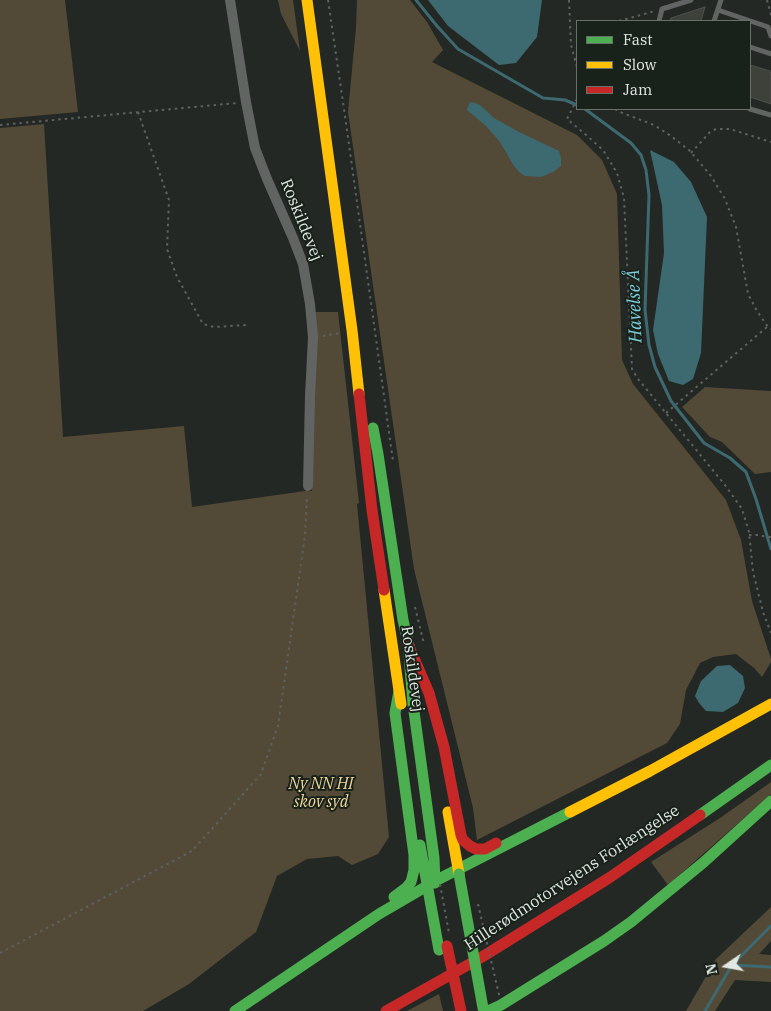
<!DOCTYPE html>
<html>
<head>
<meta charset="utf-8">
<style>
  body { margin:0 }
  #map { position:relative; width:771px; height:1011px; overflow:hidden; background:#242824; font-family:"IBM Plex Serif",serif }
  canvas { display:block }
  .legend { position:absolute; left:576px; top:20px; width:175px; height:90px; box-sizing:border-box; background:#18211a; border:1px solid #68706a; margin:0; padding:6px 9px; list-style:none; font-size:15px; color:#e1e7e2 }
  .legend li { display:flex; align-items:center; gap:10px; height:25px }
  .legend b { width:25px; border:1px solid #68706a }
  .north { position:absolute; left:701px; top:941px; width:50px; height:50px; -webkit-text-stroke:4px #18211a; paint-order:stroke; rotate:258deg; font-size:14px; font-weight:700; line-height:20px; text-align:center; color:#e1e7e2 }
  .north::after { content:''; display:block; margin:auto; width:18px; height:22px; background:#e1e7e2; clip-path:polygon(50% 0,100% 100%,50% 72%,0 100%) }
</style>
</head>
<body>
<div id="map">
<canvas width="771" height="1011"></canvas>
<ul class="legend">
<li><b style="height:6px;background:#4caf50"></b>Fast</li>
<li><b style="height:6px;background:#ffc107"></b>Slow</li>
<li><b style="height:6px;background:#c62828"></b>Jam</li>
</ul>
<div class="north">N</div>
</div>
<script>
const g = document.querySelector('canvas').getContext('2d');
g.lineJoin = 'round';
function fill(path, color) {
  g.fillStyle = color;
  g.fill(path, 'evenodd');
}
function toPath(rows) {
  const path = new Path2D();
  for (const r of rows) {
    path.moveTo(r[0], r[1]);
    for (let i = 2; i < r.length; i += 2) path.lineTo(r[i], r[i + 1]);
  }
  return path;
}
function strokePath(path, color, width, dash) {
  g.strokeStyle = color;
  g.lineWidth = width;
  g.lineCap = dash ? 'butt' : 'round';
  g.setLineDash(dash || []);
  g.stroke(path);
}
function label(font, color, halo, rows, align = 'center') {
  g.font = font + ' "IBM Plex Serif",serif';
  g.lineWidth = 4;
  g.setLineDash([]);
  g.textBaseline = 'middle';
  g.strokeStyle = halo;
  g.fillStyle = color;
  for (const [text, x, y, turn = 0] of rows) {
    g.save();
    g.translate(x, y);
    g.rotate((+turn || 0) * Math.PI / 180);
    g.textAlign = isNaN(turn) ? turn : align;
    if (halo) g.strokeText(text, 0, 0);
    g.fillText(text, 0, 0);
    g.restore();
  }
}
fill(toPath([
  [0,0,65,0,78,112,0,119],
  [278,0,293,0,300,51,281,14],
  [357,0,410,0,427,22,443,50,432,62,577,135,602,160,617,194,622,360,633,384,726,500,741,540,752,601,771,659,771,662,762,677,754,668,736,654,713,657,700,663,686,690,680,724,667,743,477,840,473,808,414,569,348,112,356,28],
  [44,124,63,437,184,426,192,507,305,491,312,491,316,312,338,312,359,503,357,504,389,837,378,854,352,865,338,856,307,859,277,876,256,932,189,984,143,1011,0,1011,0,128],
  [705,387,771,391,771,472,755,474,722,442,710,437,682,407],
  [771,782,771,794,668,885,651,862,720,818],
  [771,907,771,941,759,954,771,955,771,982,735,980,715,1011,686,1011,716,959],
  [439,994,443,1011,407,1011]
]), '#524a36');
fill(toPath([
  [428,0,542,0,537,37,516,63,499,65,448,26],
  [470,102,475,103,480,105,494,118,519,132,559,151,561,158,561,166,553,172,541,177,525,176,520,173,514,166,500,142,486,126,467,110,468,106],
  [650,150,674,162,691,182,707,217,701,353,693,379,683,385,669,381,658,354,653,330,664,253,662,205],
  [730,665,743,676,745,688,738,703,723,712,706,711,699,703,695,696,701,681,717,666]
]), '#3d6970');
strokePath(toPath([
  [416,0,437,26,458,49,543,98,565,100,577,105],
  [585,109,631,143,641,155,646,170,649,195,645,310,649,345,655,367,671,401,704,443,730,458,746,472,756,499,771,549],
  [732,965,771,967],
  [705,1011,732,965,771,926]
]), '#3d6970', 3);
const building = toPath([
  [705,7,701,21,670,21,671,18,705,7],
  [750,65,770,71,771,74,771,104,750,97,750,65]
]);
fill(building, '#3e413a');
strokePath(building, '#4d504d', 1);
strokePath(toPath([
  [328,0,345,116,393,461],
  [569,0,571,45,577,67],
  [767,0,771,15],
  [619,21,655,11],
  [577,99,567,119,585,134,603,150,617,173,624,198,632,369,638,379,725,485,742,509,749,532,753,572,763,612,771,633],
  [615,109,620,112,654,125,671,136,690,151,711,176,725,199,736,227,748,294,757,311,768,327,771,329],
  [138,112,169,200,167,249,177,277,203,324,214,327,247,325],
  [0,125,237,103],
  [691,153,710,132,716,129,730,129,771,142],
  [323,336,341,333],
  [666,413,767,327],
  [749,535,759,535,766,537,771,537],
  [415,607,424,644],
  [0,953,192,851,261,774,278,726,305,535,307,495]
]), '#5e6160', 2, [2.5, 4]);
strokePath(toPath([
  [718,10,768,27,771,36],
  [659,21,662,9,691,0],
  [714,21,721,0],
  [750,47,771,54],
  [750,109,771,115]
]), '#626464', 5);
strokePath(toPath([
  [230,0,246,102,255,148,267,179,293,238,303,264,310,304,313,337,310,396,308,486]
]), '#626464', 10);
strokePath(toPath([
  [373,428,378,454,403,620,411,655],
  [409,654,413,704,434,858,435,883],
  [700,815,771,765],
  [420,845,439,950],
  [394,897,406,888,411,882,414,870,414,855,395,713,399,691],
  [235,1011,379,914,439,879,570,812],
  [488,1011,501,1005,604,941,631,922,704,862,771,801]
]), '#4caf50', 11);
strokePath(toPath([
  [307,0,352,330,359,394],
  [384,590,401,704],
  [448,812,459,874],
  [570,812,650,771,771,704]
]), '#ffc107', 11);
strokePath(toPath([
  [359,394,372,510,384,590],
  [407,642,429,693,444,747,461,835,463,840,470,846,476,849,485,849,496,843],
  [386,1011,482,957,609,878,700,815]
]), '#c62828', 11);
strokePath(toPath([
  [440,884,449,933],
  [478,904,500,999]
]), '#5e6160', 2, [2.5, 4]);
strokePath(toPath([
  [459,874,483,1008]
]), '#4caf50', 11);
strokePath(toPath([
  [447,946,461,1011]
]), '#c62828', 11);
label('16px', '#e1e7e2', '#18211a', [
  ["Roskildevej",301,220,68],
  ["Roskildevej",412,669,82],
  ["Hillerødmotorvejens Forlængelse",572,878,-33]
]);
label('italic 16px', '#f2d89b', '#18211a', [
  ["Ny NN HI",321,784],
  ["skov syd",321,802]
]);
label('italic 18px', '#7dcfe0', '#18211a', [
  ["Havelse Å",635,306,-92]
]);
</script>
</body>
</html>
